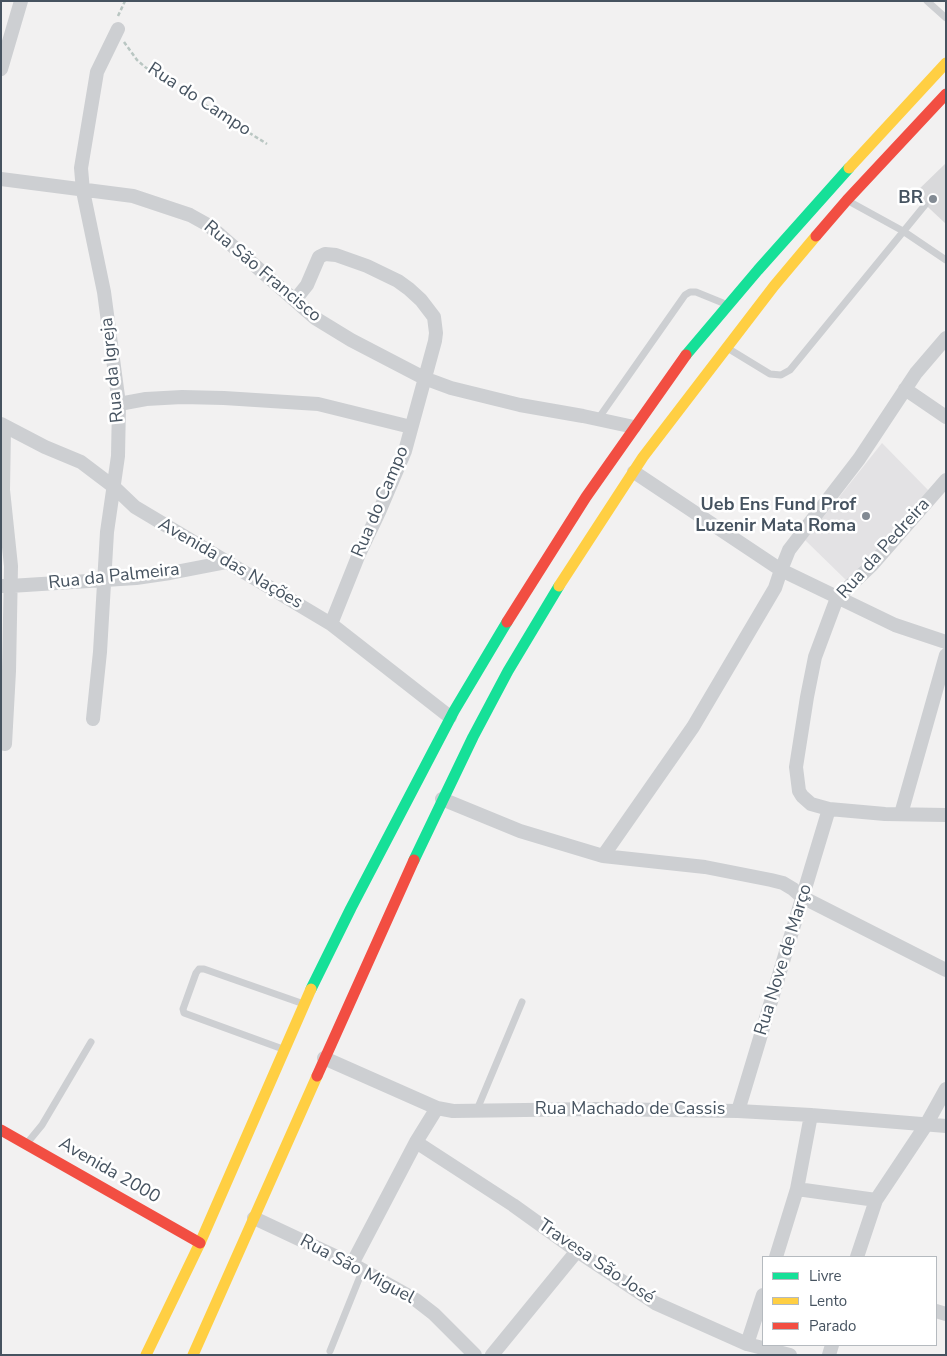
<!DOCTYPE html>
<html>
<head>
<meta charset="utf-8">
<style>
  body { margin:0 }
  #map { position:relative; width:947px; height:1356px; overflow:hidden; background:#f2f1f1; font-family:"Nunito Sans",sans-serif }
  canvas { display:block }
  .frame { position:absolute; inset:0; border:2px solid #465360; pointer-events:none }
  .legend { position:absolute; left:762px; top:1256px; width:175px; height:90px; box-sizing:border-box; background:#fff; border:1px solid #b5babf; margin:0; padding:6px 9px; list-style:none; font-size:15px; color:#465360 }
  .legend li { display:flex; align-items:center; gap:10px; height:25px }
  .legend b { width:25px; border:1px solid #b5babf }
</style>
</head>
<body>
<div id="map">
<canvas width="947" height="1356"></canvas>
<div class="frame"></div>
<ul class="legend">
<li><b style="height:6px;background:#16e098"></b>Livre</li>
<li><b style="height:6px;background:#ffcf43"></b>Lento</li>
<li><b style="height:6px;background:#f24e42"></b>Parado</li>
</ul>
</div>
<script>
const g = document.querySelector('canvas').getContext('2d');
g.lineJoin = 'round';
function fill(path, color) {
  g.fillStyle = color;
  g.fill(path, 'evenodd');
}
function toPath(rows) {
  const path = new Path2D();
  for (const r of rows) {
    path.moveTo(r[0], r[1]);
    for (let i = 2; i < r.length; i += 2) path.lineTo(r[i], r[i + 1]);
  }
  return path;
}
function strokePath(path, color, width, dash) {
  g.strokeStyle = color;
  g.lineWidth = width;
  g.lineCap = dash ? 'butt' : 'round';
  g.setLineDash(dash || []);
  g.stroke(path);
}
function label(font, color, halo, rows, align = 'center') {
  g.font = font + ' "Nunito Sans",sans-serif';
  g.lineWidth = 5;
  g.setLineDash([]);
  g.textBaseline = 'middle';
  g.strokeStyle = halo;
  g.fillStyle = color;
  for (const [text, x, y, turn = 0] of rows) {
    g.save();
    g.translate(x, y);
    g.rotate((+turn || 0) * Math.PI / 180);
    g.textAlign = isNaN(turn) ? turn : align;
    if (halo) g.strokeText(text, 0, 0);
    g.fillText(text, 0, 0);
    g.restore();
  }
}
fill(toPath([
  [882,443,930,492,849,583,805,540]
]), '#e3e2e4');
fill(toPath([
  [946,163,946,224,914,194]
]), '#d9d9db');
strokePath(toPath([
  [118,16,125,1],
  [124,42,137,60,145,67,267,144]
]), '#b9c6c2', 2.5, [4, 2.5]);
strokePath(toPath([
  [927,1,946,18],
  [852,203,903,231,946,260],
  [729,349,770,374,781,375,790,370,925,205],
  [598,419,685,295,690,292,696,292,723,303],
  [280,1048,184,1013,183,1009,196,973,199,969,204,969,301,1003],
  [476,1112,522,1002],
  [28,1142,42,1125,91,1042],
  [330,1351,363,1269]
]), '#cdcfd2', 7);
strokePath(toPath([
  [1,69,21,1],
  [1,179,133,196,190,215,208,225,220,235,315,318,351,340,424,378,451,388,520,405,583,416,634,427],
  [295,300,307,285,319,257,325,254,336,255,367,266,398,281,409,289,421,300,434,317,436,333,435,341,405,451,379,512,359,554,331,624],
  [905,389,946,417],
  [119,404,146,399,182,397,224,398,318,404,411,427],
  [1,424,45,447,81,462,114,487,135,507,331,624,450,717],
  [4,427,3,490,11,566,9,671,5,744],
  [634,472,781,570,895,625,946,642],
  [946,480,872,565,837,598,815,657,807,697,796,767,799,791,802,796,811,804,829,809,885,814,946,815],
  [2,586,10,586,136,578,170,573,227,562],
  [93,719,100,652,107,532,118,456,119,404,104,292,83,191,81,168,97,72,118,29],
  [442,799,520,831,603,856,705,867,771,880,783,883,793,889,802,897,946,970],
  [901,814,946,655],
  [603,856,693,727,775,588,781,570,789,550,859,459,916,373,946,338],
  [324,1058,437,1108,453,1111,596,1109,738,1111,811,1115,946,1126],
  [738,1111,829,809],
  [416,1142,513,1205,577,1251,655,1303,747,1344,790,1355],
  [797,1189,876,1200],
  [254,1218,352,1264,416,1300,434,1314,475,1355],
  [776,1257,797,1189,811,1115],
  [857,1257,876,1200,926,1125,946,1089],
  [352,1264,416,1142,437,1108],
  [936,1311,946,1314],
  [747,1344,763,1295],
  [492,1355,577,1251],
  [829,1355,832,1345]
]), '#cdcfd2', 14);
strokePath(toPath([
  [686,355,758,270,849,168],
  [414,860,473,737,508,671,559,586],
  [311,989,351,908,454,711,507,622]
]), '#16e098', 11);
strokePath(toPath([
  [849,168,946,63],
  [559,586,643,457,774,286,816,236],
  [146,1355,200,1243,311,989],
  [193,1355,317,1076]
]), '#ffcf43', 11);
strokePath(toPath([
  [816,236,847,200,946,94],
  [507,622,586,497,686,355],
  [317,1076,414,860],
  [1,1130,200,1243]
]), '#f24e42', 11);
for (const [x, y, r, color] of [
  [933,199,5,"#828a93"],
  [866,516,5,"#828a93"]
]) {
  const dot = new Path2D();
  dot.arc(x, y, r, 0, 2 * Math.PI);
  g.fillStyle = color;
  g.fill(dot);
  strokePath(dot, '#fff', 2);
}
label('18px', '#465360', '#fff', [
  ["Rua do Campo",199,100,33],
  ["Rua São Francisco",262,272,40],
  ["Rua da Igreja",113,370,-96],
  ["Rua do Campo",381,502,-67],
  ["Rua da Pedreira",884,549,-48],
  ["Avenida das Nações",230,564,30],
  ["Rua da Palmeira",114,577,-6],
  ["Rua Nove de Março",784,960,-73],
  ["Rua Machado de Cassis",630,1110],
  ["Avenida 2000",109,1171,30],
  ["Travesa São José",596,1262,34],
  ["Rua São Miguel",357,1270,28]
]);
label('bold 18px', '#465360', '#fff', [
  ["BR",923,199],
  ["Ueb Ens Fund Prof",856,506],
  ["Luzenir Mata Roma",856,527]
], 'right');
</script>
</body>
</html>
